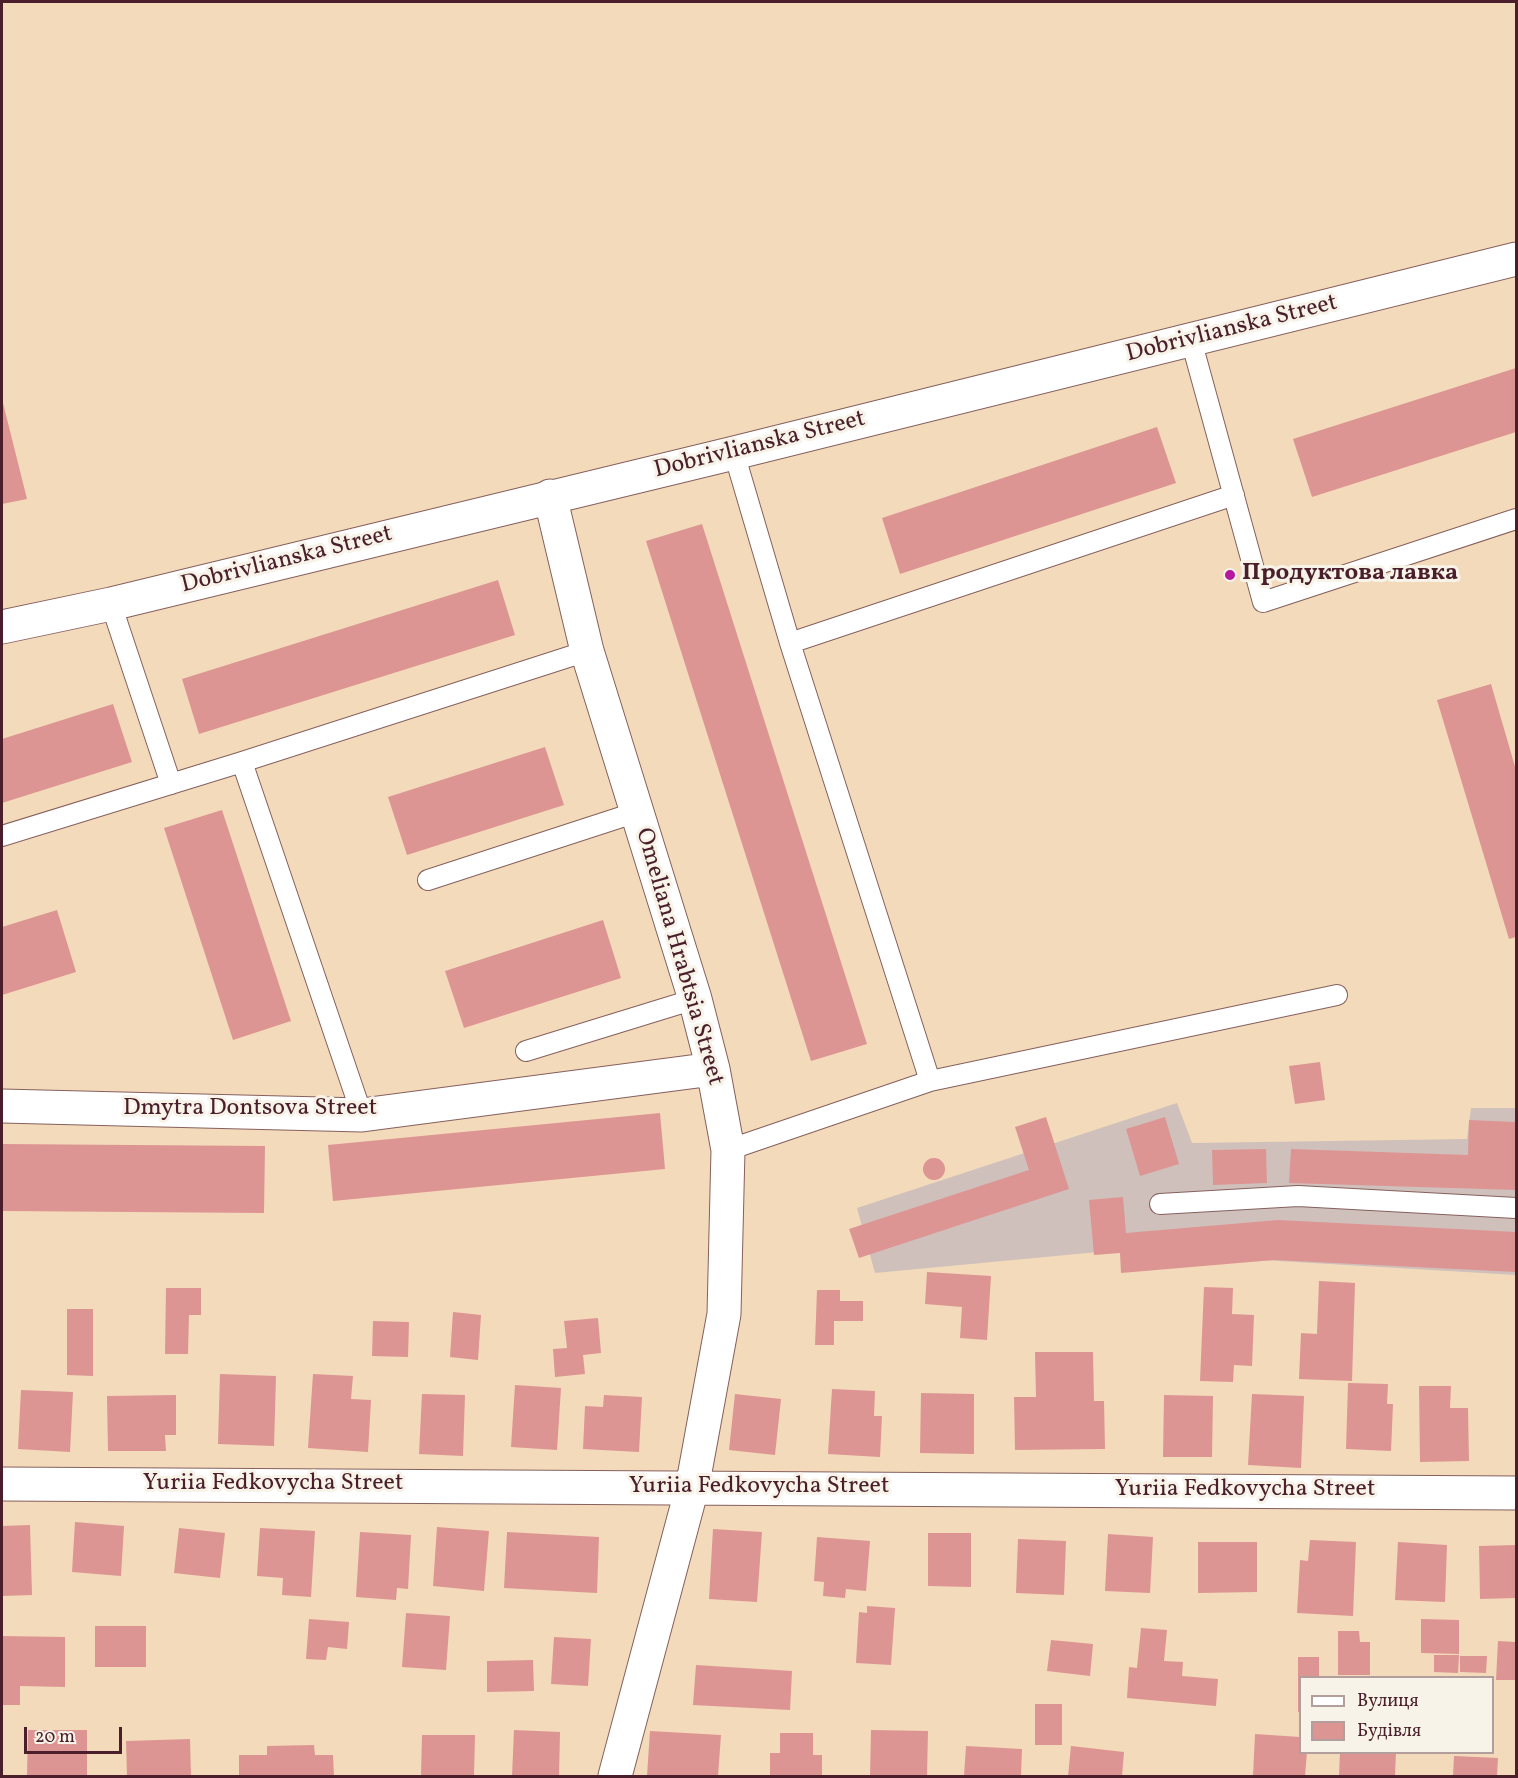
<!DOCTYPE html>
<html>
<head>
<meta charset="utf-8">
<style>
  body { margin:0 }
  #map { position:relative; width:1518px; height:1778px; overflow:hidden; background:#f3daba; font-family:Vollkorn,serif }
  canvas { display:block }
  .frame { position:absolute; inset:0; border:3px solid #4a1f2b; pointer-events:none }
  .legend { position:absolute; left:1299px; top:1676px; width:195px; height:78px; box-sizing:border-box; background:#f7f3e8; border:2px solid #b29e9c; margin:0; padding:8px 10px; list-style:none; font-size:18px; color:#4a1f2b }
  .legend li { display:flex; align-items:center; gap:12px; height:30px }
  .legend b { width:30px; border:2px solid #b29e9c }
  .scale { position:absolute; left:24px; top:1727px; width:98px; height:27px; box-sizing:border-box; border:3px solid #4a1f2b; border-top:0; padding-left:8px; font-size:18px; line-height:21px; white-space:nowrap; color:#4a1f2b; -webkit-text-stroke:4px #f7f3e8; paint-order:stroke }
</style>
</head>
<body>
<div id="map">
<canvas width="1518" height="1778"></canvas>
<div class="frame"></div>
<ul class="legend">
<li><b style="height:8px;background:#fff"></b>Вулиця</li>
<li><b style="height:16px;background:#dd9593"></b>Будівля</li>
</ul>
<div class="scale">20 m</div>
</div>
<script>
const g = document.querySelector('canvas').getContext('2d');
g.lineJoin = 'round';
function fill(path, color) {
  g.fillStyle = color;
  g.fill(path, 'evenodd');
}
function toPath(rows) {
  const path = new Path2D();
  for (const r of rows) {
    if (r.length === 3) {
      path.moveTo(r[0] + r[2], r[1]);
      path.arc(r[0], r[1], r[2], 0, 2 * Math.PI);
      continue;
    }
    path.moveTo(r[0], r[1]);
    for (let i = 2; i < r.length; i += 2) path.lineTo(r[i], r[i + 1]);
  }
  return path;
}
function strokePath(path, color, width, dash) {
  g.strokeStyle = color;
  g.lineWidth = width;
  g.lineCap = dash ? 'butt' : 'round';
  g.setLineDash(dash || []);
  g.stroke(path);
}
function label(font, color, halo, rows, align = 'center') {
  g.font = font + ' Vollkorn,serif';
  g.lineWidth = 6;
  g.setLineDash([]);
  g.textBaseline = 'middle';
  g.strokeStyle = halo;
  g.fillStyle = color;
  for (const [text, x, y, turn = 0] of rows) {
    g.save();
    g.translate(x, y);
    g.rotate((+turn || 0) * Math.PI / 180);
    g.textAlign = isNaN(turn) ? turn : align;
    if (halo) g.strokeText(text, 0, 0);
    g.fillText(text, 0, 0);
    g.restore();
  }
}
fill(toPath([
  [1177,1103,1192,1143,1467,1139,1471,1108,1516,1108,1516,1275,1109,1251,875,1273,857,1208]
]), '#d0c0bc');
fill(toPath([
  [1516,368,1516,432,1312,497,1293,439],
  [2,399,27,499,2,504],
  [1157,427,1176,483,900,574,882,518],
  [702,524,867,1044,811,1061,646,541],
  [498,580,515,635,199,734,182,679],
  [1491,684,1516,770,1516,937,1509,939,1437,700],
  [113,704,132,762,2,803,2,739],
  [545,747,564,805,407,855,388,797],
  [222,810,291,1021,233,1040,164,828],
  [57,910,76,972,2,995,2,927],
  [603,920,621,978,464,1028,445,971],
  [1320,1062,1325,1100,1295,1104,1289,1066],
  [660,1113,665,1169,333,1201,328,1145],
  [1046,1117,1069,1189,859,1258,849,1229,1029,1170,1015,1127],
  [1165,1117,1179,1164,1140,1176,1126,1129],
  [1469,1120,1516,1122,1516,1190,1289,1183,1291,1149,1468,1155],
  [2,1144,265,1146,264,1213,2,1211],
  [1266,1149,1267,1183,1213,1185,1212,1150],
  [934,1169,11],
  [1123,1197,1126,1233,1278,1220,1516,1232,1516,1272,1274,1260,1121,1273,1120,1253,1094,1255,1089,1200],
  [927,1272,991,1276,987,1340,960,1338,962,1307,925,1304],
  [1319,1281,1355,1283,1352,1381,1299,1379,1301,1333,1317,1334],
  [1204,1287,1233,1288,1232,1314,1254,1315,1252,1366,1234,1365,1233,1382,1200,1381],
  [166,1288,201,1288,201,1315,189,1315,188,1354,165,1354],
  [817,1290,840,1290,840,1301,863,1301,863,1321,834,1321,834,1345,815,1345],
  [67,1309,93,1309,93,1376,67,1375],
  [453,1312,481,1315,478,1360,450,1357],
  [598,1318,601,1353,583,1355,585,1374,555,1377,553,1349,567,1348,564,1321],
  [373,1321,409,1322,408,1357,372,1356],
  [1035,1352,1093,1352,1094,1401,1104,1401,1105,1449,1015,1450,1014,1397,1036,1397],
  [220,1374,276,1376,274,1446,218,1444],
  [313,1374,353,1376,351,1399,371,1400,368,1452,308,1448],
  [1348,1383,1388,1384,1387,1404,1393,1404,1391,1451,1346,1449],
  [515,1385,561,1388,557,1450,511,1447],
  [1419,1386,1451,1386,1450,1408,1468,1408,1469,1461,1420,1462],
  [832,1389,875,1391,874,1416,882,1416,880,1457,828,1454],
  [21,1390,73,1392,70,1452,18,1449],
  [921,1393,974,1394,974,1454,920,1453],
  [422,1394,465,1395,463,1456,419,1454],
  [735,1394,781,1399,775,1455,729,1450],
  [1252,1394,1304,1396,1301,1468,1248,1465],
  [176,1395,176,1435,165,1435,166,1451,108,1451,107,1396],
  [604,1395,642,1397,639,1452,583,1449,585,1406,603,1407],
  [1164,1395,1213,1396,1212,1457,1163,1457],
  [75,1522,124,1526,121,1576,72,1572],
  [30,1525,32,1595,2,1596,2,1526],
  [437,1527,489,1531,484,1591,433,1586],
  [179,1528,225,1533,220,1578,174,1573],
  [260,1528,315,1531,311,1597,282,1595,283,1578,257,1576],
  [713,1529,762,1532,757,1602,709,1599],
  [360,1532,411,1535,408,1589,397,1588,396,1600,356,1597],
  [507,1532,599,1537,597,1593,504,1588],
  [928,1533,971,1533,971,1587,928,1586],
  [1108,1534,1153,1537,1150,1593,1105,1591],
  [817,1537,870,1541,866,1591,846,1589,845,1598,823,1596,824,1582,814,1581],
  [1018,1539,1066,1541,1064,1595,1016,1593],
  [1310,1540,1356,1542,1353,1616,1297,1613,1300,1560,1308,1561],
  [1198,1542,1257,1542,1257,1592,1198,1593],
  [1398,1542,1447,1545,1445,1602,1395,1600],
  [1516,1545,1516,1598,1480,1599,1479,1546],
  [867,1606,895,1608,891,1665,856,1663,859,1612,867,1613],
  [406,1613,450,1616,446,1670,402,1667],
  [309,1619,349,1622,347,1649,328,1647,326,1660,306,1659],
  [1421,1619,1459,1620,1459,1654,1421,1653],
  [95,1626,146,1626,146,1667,95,1667],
  [1141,1628,1167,1630,1164,1661,1183,1662,1182,1676,1218,1679,1216,1706,1127,1698,1129,1667,1137,1668],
  [1338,1631,1359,1631,1360,1642,1370,1642,1370,1675,1338,1675],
  [2,1636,65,1637,65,1687,20,1686,20,1705,2,1705],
  [554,1637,591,1639,588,1686,551,1684],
  [1051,1640,1093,1644,1090,1676,1047,1671],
  [1498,1641,1516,1642,1516,1680,1496,1680],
  [1434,1655,1459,1655,1458,1673,1434,1672],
  [1460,1656,1487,1656,1486,1673,1460,1672],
  [1298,1657,1319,1657,1319,1678,1300,1678,1300,1712,1298,1712],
  [533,1660,534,1691,487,1692,487,1661],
  [696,1665,792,1671,790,1710,693,1705],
  [1035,1704,1062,1704,1062,1745,1035,1745],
  [28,1730,87,1730,87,1776,27,1776],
  [514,1730,560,1732,559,1776,512,1776],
  [871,1730,928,1731,927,1776,870,1776],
  [650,1731,721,1735,718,1776,647,1776],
  [780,1733,813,1733,813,1755,822,1755,822,1776,770,1776,770,1753,780,1753],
  [1255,1734,1300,1737,1300,1752,1307,1752,1305,1776,1253,1776],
  [422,1735,475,1735,474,1776,421,1776],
  [190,1739,191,1776,127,1776,126,1741],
  [314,1745,315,1755,333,1755,334,1776,239,1776,239,1755,267,1755,267,1746],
  [966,1746,1022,1749,1021,1776,964,1776],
  [1071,1746,1124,1752,1122,1776,1068,1776],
  [1340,1752,1396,1752,1395,1776,1339,1776],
  [1454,1756,1498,1758,1497,1776,1453,1776]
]), '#dd9593');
const service = toPath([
  [1191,340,1263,602,1516,519],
  [734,453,790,643],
  [111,604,171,784],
  [242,762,362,1115],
  [2,836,242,762,587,651],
  [428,880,637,812],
  [526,1051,695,999],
  [930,1081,1337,995],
  [728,1150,930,1081,790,643,1234,495],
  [1160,1204,1298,1196,1516,1208]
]);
const minor = toPath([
  [550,496,587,651,695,999,713,1069,728,1150,724,1314,692,1488,615,1776],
  [2,1106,362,1115,713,1069],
  [2,1484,1516,1493]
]);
const tertiary = toPath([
  [2,627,111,604,734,453,1516,259]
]);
strokePath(service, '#85605d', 22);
strokePath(minor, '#85605d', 35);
strokePath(tertiary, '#85605d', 35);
strokePath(service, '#fff', 20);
strokePath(minor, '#fff', 33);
strokePath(tertiary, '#fff', 33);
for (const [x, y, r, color] of [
  [1230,575,6,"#b5179e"]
]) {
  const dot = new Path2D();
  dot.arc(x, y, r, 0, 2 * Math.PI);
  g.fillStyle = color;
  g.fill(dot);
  strokePath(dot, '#f7f3e8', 2);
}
label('24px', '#4a1f2b', '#f7f3e8', [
  ["Dobrivlianska Street",1232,330,-14],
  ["Dobrivlianska Street",760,446,-14],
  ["Dobrivlianska Street",287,561,-14],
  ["Omeliana Hrabtsia Street",678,957,74],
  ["Dmytra Dontsova Street",250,1110],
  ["Yuriia Fedkovycha Street",273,1485],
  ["Yuriia Fedkovycha Street",759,1488],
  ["Yuriia Fedkovycha Street",1245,1491]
]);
label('bold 24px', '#4a1f2b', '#f7f3e8', [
  ["Продуктова лавка",1242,575]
], 'left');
</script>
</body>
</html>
